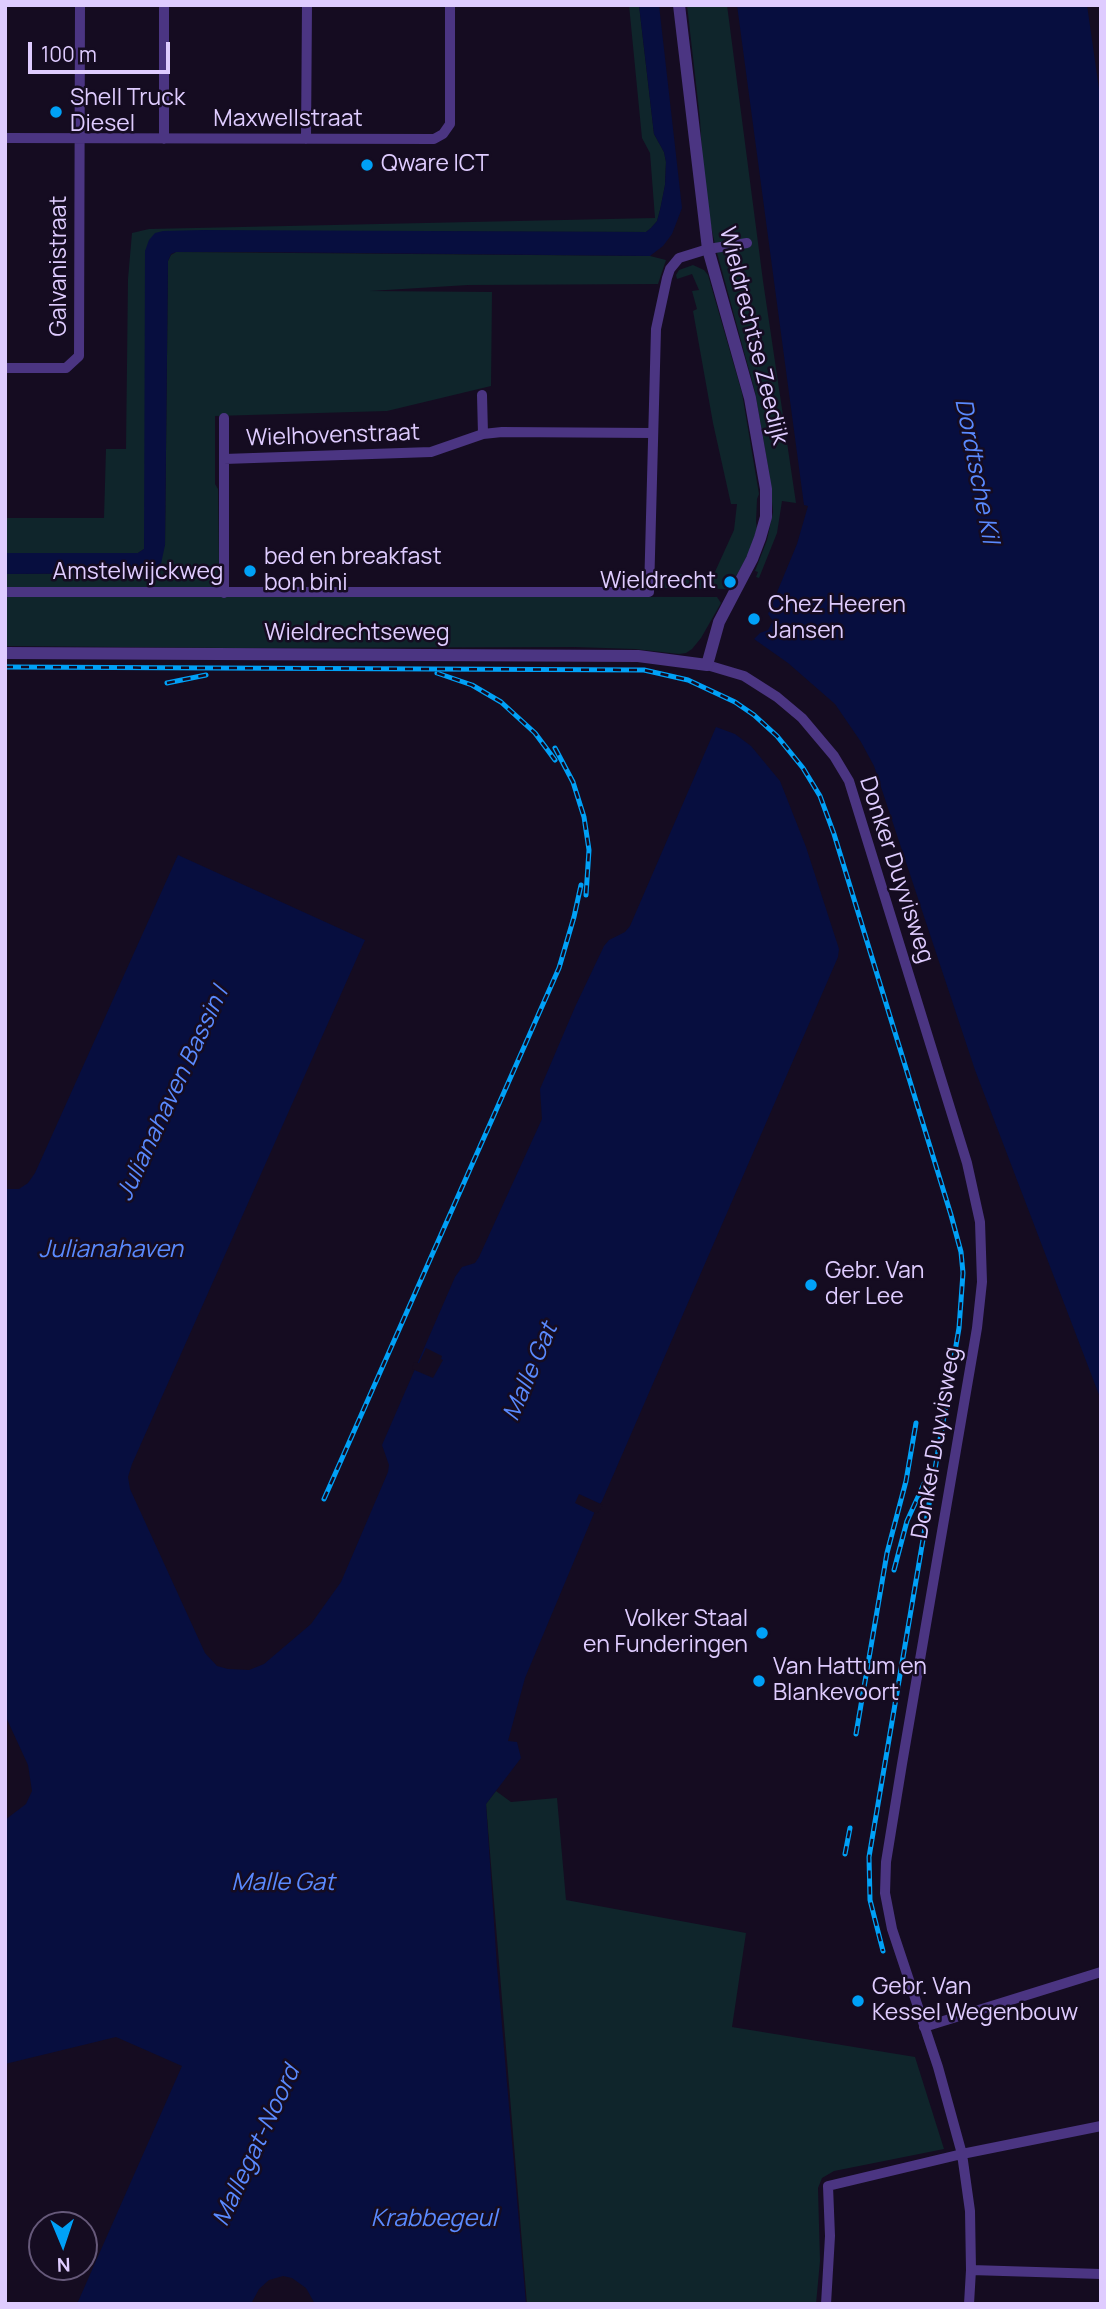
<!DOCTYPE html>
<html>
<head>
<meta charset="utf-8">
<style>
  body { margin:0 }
  #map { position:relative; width:1106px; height:2309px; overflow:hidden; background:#150c21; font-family:Manrope,sans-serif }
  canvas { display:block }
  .frame { position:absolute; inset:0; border:7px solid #dfccff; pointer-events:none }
  .north { position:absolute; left:28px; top:2211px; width:70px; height:70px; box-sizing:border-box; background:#150c21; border:2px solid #66597a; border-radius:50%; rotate:178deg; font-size:19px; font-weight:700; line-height:28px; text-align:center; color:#dfccff }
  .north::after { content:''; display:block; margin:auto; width:24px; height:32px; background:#00a1f7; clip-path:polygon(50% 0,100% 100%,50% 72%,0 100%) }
  .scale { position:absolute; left:28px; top:42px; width:142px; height:32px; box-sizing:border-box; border:4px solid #dfccff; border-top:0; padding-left:9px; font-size:21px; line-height:24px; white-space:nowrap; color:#dfccff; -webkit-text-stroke:5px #150c21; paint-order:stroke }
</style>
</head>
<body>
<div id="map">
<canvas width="1106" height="2309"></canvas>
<div class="frame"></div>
<div class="north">N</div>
<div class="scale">100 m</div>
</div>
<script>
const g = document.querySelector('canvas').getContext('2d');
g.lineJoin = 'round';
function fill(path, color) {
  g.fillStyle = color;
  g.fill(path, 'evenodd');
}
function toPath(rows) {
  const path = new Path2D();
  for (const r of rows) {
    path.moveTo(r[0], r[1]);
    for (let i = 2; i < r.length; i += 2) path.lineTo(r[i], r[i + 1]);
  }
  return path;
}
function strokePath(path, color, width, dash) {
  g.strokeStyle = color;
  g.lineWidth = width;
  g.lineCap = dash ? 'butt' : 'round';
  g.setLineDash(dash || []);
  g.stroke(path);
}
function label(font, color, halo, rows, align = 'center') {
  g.font = font + ' Manrope,sans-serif';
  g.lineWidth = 5;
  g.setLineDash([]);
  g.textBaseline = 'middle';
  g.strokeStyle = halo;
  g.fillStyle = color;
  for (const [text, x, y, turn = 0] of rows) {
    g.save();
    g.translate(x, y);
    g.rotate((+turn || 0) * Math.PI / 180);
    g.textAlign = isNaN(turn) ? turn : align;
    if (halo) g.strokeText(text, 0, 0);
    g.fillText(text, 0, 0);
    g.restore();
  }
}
fill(toPath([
  [629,5,639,5,654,134,664,152,666,162,665,185,660,210,657,221,651,228,646,232,163,231,144,549,138,553,5,553,5,518,104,518,106,449,126,449,128,279,132,233,149,229,655,218,650,153,642,138,641,128],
  [687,5,727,5,763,281,796,503,782,501,777,533,759,578,756,577,758,572,755,571,767,540,773,512,769,472,755,392,716,249,704,194,700,119],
  [176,252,650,256,666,260,658,284,468,285,370,291,492,292,491,386,387,411,215,416,215,484,218,489,219,569,218,584,215,588,5,588,5,574,147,573,165,545,168,261,171,255],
  [693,265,704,270,708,275,742,393,759,494,757,499,756,522,757,529,749,553,730,587,726,589,664,588,659,585,660,579,677,578,678,574,714,574,734,530,737,504,731,504,713,423,693,311,697,309,692,291,699,290,692,274,677,279,676,275,679,270],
  [5,596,717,597,721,603,701,638,692,649,686,653,679,654,635,649,575,647,235,648,5,646],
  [496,1791,511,1802,557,1798,566,1900,746,1933,732,2027,915,2057,944,2149,834,2171,822,2178,818,2188,820,2261,816,2304,527,2304,486,1804]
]), '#0f252b');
fill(toPath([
  [639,5,659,5,682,208,672,234,663,246,650,256,257,252,176,252,171,254,168,261,165,545,161,564,156,570,147,573,5,574,5,553,138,553,144,549,145,251,149,240,155,233,163,231,203,230,646,232,651,228,657,221,660,210,665,185,666,162,664,152,654,134],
  [737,5,1087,5,1101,103,1101,1400,975,1070,874,766,861,742,835,704,788,663,754,639,760,633,768,630,773,621,768,614,797,544,808,506,804,505],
  [716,727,735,734,751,746,780,781,806,847,839,949,838,957,602,1501,595,1511,525,1678,508,1741,517,1742,521,1758,486,1804,497,1967,526,2304,315,2304,306,2288,292,2278,283,2276,269,2280,259,2289,251,2304,77,2304,182,2066,116,2037,5,2064,5,1820,26,1804,32,1791,28,1765,5,1715,5,1189,19,1189,28,1183,35,1173,178,855,365,940,132,1464,128,1477,130,1489,205,1653,217,1666,228,1669,249,1670,264,1664,311,1624,341,1582,388,1472,389,1465,382,1445,455,1277,462,1267,475,1263,479,1257,542,1119,540,1089,575,1007,604,946,609,940,625,932,630,926]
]), '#070e3f');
fill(toPath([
  [426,1348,442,1356,441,1359,443,1360,433,1378,412,1369,414,1362,419,1363],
  [579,1494,603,1505,597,1514,575,1503]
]), '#150c21');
strokePath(toPath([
  [5,138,434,139,443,134,450,124,450,5],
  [164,139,164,5],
  [306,139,307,5],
  [5,368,66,368,79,356,80,5],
  [482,395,483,434],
  [224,418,224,593],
  [224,459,431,452,483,434,502,432,653,433],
  [5,592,649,592,656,329,667,278,670,269,679,258,708,249,747,243],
  [707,665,744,676,777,697,802,718,834,756,849,781,967,1163,980,1222,982,1282,977,1328,902,1764,886,1862,885,1893,892,1929,938,2067,962,2154,970,2211,971,2270,969,2304],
  [924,2027,1101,1972],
  [971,2270,1101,2274],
  [826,2304,830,2236,828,2186,962,2154,1101,2126]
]), '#4b3582', 10);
strokePath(toPath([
  [5,653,638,656,707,665,719,622,752,559,760,538,766,517,766,489,750,398,708,249,679,5]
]), '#4b3582', 12);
const rail = toPath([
  [5,667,644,670,688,680,735,702,754,715,777,736,803,768,820,796,834,834,951,1215,961,1252,963,1273,959,1328,869,1857,870,1900,883,1951],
  [437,673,472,685,501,702,535,733,555,760],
  [167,683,206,675],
  [555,748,573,782,584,817,589,850,586,895],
  [324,1499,559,968,574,917,581,885],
  [894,1570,907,1521,928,1475],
  [856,1734,887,1553,906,1481,916,1423],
  [845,1854,850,1828]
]);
strokePath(rail, '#00a1f7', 5);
strokePath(rail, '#150c21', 2.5, [8]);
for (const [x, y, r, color] of [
  [56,112,7,"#00a1f7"],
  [367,165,7,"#00a1f7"],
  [250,571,7,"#00a1f7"],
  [730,582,7,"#00a1f7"],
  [754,619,7,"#00a1f7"],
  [811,1285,7,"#00a1f7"],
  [762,1633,7,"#00a1f7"],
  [759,1681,7,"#00a1f7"],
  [858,2001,7,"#00a1f7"]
]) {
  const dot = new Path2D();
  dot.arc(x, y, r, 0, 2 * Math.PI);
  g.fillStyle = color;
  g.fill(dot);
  strokePath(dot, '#150c21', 2.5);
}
label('23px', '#dfccff', '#150c21', [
  ["Shell Truck",70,99],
  ["Diesel",70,125],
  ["Qware ICT",381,165],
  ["bed en breakfast",264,558],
  ["bon bini",264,584],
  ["Wieldrecht",716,582,"right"],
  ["Chez Heeren",768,606],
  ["Jansen",768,632],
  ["Gebr. Van",825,1272],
  ["der Lee",825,1298],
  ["Volker Staal",748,1620,"right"],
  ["en Funderingen",748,1646,"right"],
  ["Van Hattum en",773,1668],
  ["Blankevoort",773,1694],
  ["Gebr. Van",872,1988],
  ["Kessel Wegenbouw",872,2014]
], 'left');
label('23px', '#dfccff', '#150c21', [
  ["Maxwellstraat",288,120],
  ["Galvanistraat",60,266,-90],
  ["Wieldrechtse Zeedijk",753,336,76],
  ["Wielhovenstraat",333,436,-2],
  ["Amstelwijckweg",138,573],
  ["Wieldrechtseweg",357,634],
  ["Donker Duyvisweg",896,870,72],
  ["Donker Duyvisweg",937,1443,-80]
]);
label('italic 24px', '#5a8aff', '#150c21', [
  ["Dordtsche Kil",976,471,79],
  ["Julianahaven Bassin I",173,1094,-65],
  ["Julianahaven",111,1250],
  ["Malle Gat",531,1372,-67],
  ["Malle Gat",283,1883],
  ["Mallegat-Noord",257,2146,-65],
  ["Krabbegeul",434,2219]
]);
</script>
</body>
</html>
